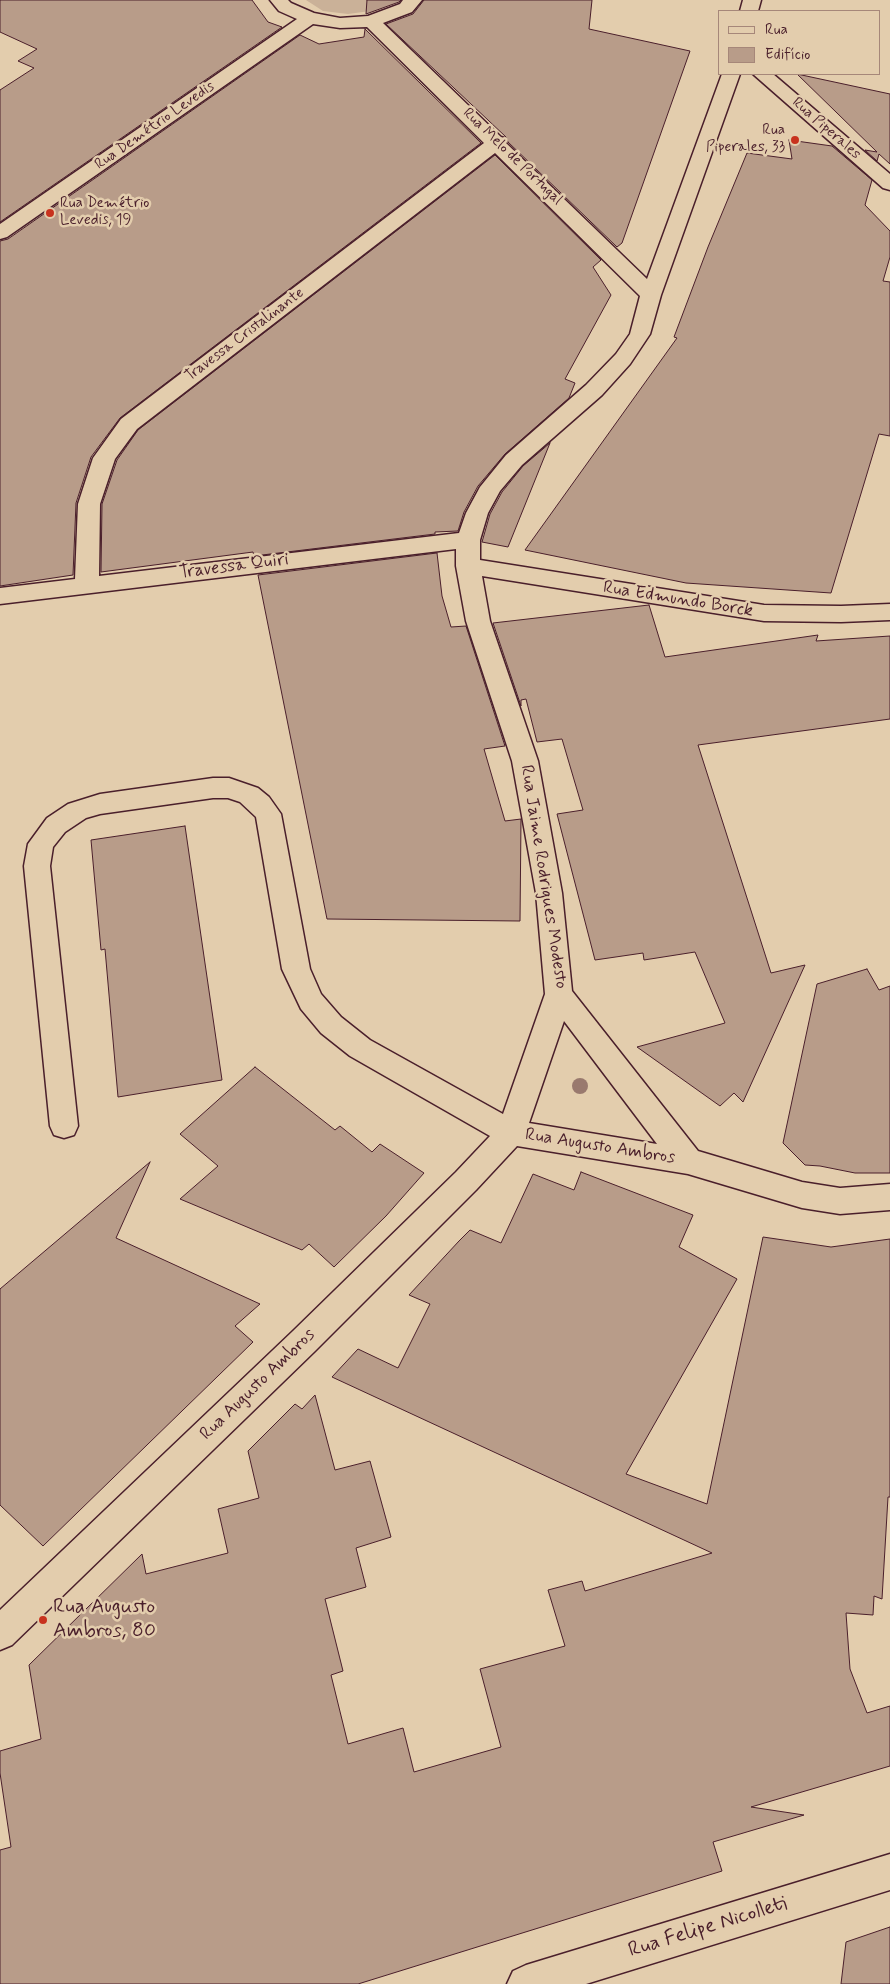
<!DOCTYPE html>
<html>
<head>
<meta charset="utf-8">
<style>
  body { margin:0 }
  #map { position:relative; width:890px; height:1984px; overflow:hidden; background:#e3cdad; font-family:Mynerve,sans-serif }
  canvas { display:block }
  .legend { position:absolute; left:718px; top:10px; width:162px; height:65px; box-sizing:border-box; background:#e3cdad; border:1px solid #a68779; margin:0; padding:6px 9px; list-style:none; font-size:15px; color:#4a1f2b }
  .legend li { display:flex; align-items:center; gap:10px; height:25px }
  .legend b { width:25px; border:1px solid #a68779 }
</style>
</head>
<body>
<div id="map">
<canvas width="890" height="1984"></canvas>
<ul class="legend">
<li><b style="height:6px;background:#e3cdad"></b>Rua</li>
<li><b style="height:14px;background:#b89c89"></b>Edifício</li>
</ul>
</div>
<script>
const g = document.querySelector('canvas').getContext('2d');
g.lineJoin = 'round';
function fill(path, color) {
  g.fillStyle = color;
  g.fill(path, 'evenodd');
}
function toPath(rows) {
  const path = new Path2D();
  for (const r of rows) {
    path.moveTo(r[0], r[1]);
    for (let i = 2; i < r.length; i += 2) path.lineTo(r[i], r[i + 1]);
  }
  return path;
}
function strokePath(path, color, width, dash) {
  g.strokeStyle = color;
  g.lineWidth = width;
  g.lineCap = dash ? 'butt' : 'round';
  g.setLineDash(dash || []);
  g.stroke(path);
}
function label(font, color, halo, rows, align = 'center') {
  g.font = font + ' Mynerve,sans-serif';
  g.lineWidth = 5;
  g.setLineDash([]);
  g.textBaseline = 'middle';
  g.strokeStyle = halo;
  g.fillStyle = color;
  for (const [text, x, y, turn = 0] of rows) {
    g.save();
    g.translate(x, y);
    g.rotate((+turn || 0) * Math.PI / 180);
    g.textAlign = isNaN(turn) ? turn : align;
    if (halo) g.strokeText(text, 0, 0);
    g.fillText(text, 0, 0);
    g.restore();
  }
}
fill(toPath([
  [306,0,383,0,370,11,348,14,323,11]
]), '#cab198');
const building = toPath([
  [0,0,252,0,268,22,282,27,0,222,0,90,34,68,18,61,37,49,0,32,0,0],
  [367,0,401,0,399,2,366,14,367,0],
  [424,0,592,0,589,29,690,51,622,243,617,247,508,142,506,137,386,24,413,14,424,0],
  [365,29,481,143,120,418,91,457,76,503,73,575,0,586,0,241,8,239,300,35,319,44,364,37,365,29],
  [797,74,890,94,890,164,879,154,877,161,865,150,877,152,797,74],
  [789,140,832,146,872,180,865,205,890,231,890,257,883,281,890,282,890,436,879,434,831,593,686,583,525,550,677,338,674,337,708,247,747,153,792,159,789,140],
  [495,155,601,260,593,267,611,295,565,379,575,383,569,398,505,454,478,486,464,512,458,531,435,532,435,534,254,556,253,552,101,572,102,504,117,460,138,430,495,155],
  [550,443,508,547,482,542,490,514,502,492,523,466,550,443],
  [437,553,442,596,451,627,466,626,505,746,484,749,505,821,521,819,520,921,327,919,258,575,437,553],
  [649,605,665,657,818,635,816,641,890,636,890,719,698,745,771,973,805,965,743,1102,734,1093,720,1106,637,1047,725,1023,695,952,644,960,643,953,595,960,557,814,583,810,562,739,537,742,526,699,521,700,521,706,493,623,649,605],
  [185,826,222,1080,118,1097,105,949,101,950,91,840,185,826],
  [867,969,879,990,890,986,890,1173,855,1173,820,1166,805,1165,783,1143,817,984,867,969],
  [255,1067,335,1130,340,1126,372,1152,380,1144,424,1173,386,1216,334,1267,309,1244,302,1250,180,1199,218,1166,180,1134,255,1067],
  [150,1162,116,1238,260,1304,235,1326,253,1342,43,1546,0,1505,0,1289,150,1162],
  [581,1172,693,1215,679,1247,737,1279,626,1474,707,1504,763,1237,831,1247,890,1239,890,1497,888,1497,882,1599,874,1596,873,1615,846,1613,850,1669,867,1713,890,1706,890,1766,751,1807,804,1815,713,1842,722,1871,358,1984,0,1984,0,1850,11,1847,0,1773,0,1751,41,1739,29,1665,142,1554,146,1574,228,1553,218,1509,259,1498,248,1451,295,1404,302,1409,315,1395,335,1470,370,1461,391,1537,356,1548,366,1587,325,1599,343,1671,331,1675,348,1744,403,1728,414,1772,501,1747,480,1669,565,1646,548,1590,582,1581,585,1591,712,1553,332,1377,358,1349,398,1368,430,1304,409,1295,459,1241,470,1230,501,1243,533,1174,574,1190,581,1172],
  [890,1927,890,1984,841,1984,846,1942,890,1927]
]);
fill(building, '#b89c89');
strokePath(building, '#4a1f2b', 1);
const minor = toPath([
  [270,0,288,0,291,3,314,13,340,18,368,16,400,4,403,0,422,0,412,12,383,23,501,137,504,138,506,143,647,279,722,74,740,74,661,295,650,334,630,364,602,395,522,465,500,491,488,513,480,540,480,560,764,605,841,606,890,604,890,620,841,622,764,621,482,576,490,621,538,761,562,893,572,991,698,1151,802,1182,840,1188,890,1184,890,1210,840,1214,802,1208,688,1174,517,1146,476,1190,315,1351,12,1645,0,1650,0,1610,293,1331,456,1172,490,1136,350,1056,321,1033,301,1009,282,969,256,817,240,802,228,798,213,798,100,814,86,818,65,832,53,847,50,866,78,1126,74,1135,64,1138,54,1135,50,1126,24,866,28,844,47,818,68,804,100,794,213,778,229,778,258,788,269,797,281,814,310,969,321,994,341,1017,370,1040,503,1114,545,994,536,893,512,761,466,621,456,566,456,549,0,604,0,588,75,579,78,504,93,458,121,419,484,143,367,27,340,28,313,24,7,237,0,239,0,224,297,19,279,11,270,0],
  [495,153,640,296,630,334,616,354,586,385,506,455,480,487,466,513,459,533,99,576,100,504,115,459,137,429,495,153],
  [564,1021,657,1144,529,1123,564,1021],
  [743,0,761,0,758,11,740,11,743,0],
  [753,74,773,74,890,174,890,190,883,188,753,74],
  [890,1854,890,1890,586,1984,507,1984,513,1971,526,1965,890,1854]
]);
strokePath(minor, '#4a1f2b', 3);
fill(minor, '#e3cdad');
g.fillStyle = '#99796e';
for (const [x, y] of [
  [580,1086]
]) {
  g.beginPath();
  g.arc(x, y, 8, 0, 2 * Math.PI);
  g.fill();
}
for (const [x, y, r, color] of [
  [795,140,5,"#c8321e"],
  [50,213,5,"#c8321e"],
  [43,1620,5,"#c8321e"]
]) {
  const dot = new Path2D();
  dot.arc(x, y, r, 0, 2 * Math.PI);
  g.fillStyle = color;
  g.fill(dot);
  strokePath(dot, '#e3cdad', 2);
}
label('15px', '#4a1f2b', '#e3cdad', [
  ["Rua Demétrio Levedis",155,126,-35],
  ["Rua Piperales",826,129,41],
  ["Rua Melo de Portugal",512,157,44],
  ["Travessa Cristalinante",245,335,-37]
]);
label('15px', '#4a1f2b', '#e3cdad', [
  ["Rua",785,131],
  ["Piperales, 33",785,148],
  ["Rua Demétrio",60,204,"left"],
  ["Levedis, 19",60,221,"left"]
], 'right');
label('18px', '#4a1f2b', '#e3cdad', [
  ["Travessa Quiri",234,567,-7],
  ["Rua Edmundo Borck",678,600,9],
  ["Rua Jaime Rodrigues Modesto",543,877,81],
  ["Rua Augusto Ambros",600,1147,9],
  ["Rua Augusto Ambros",258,1385,-44]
]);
label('21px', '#4a1f2b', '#e3cdad', [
  ["Rua Augusto",53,1608],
  ["Ambros, 80",53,1632]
], 'left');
label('21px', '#4a1f2b', '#e3cdad', [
  ["Rua Felipe Nicolleti",708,1928,-17]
]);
</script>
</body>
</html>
